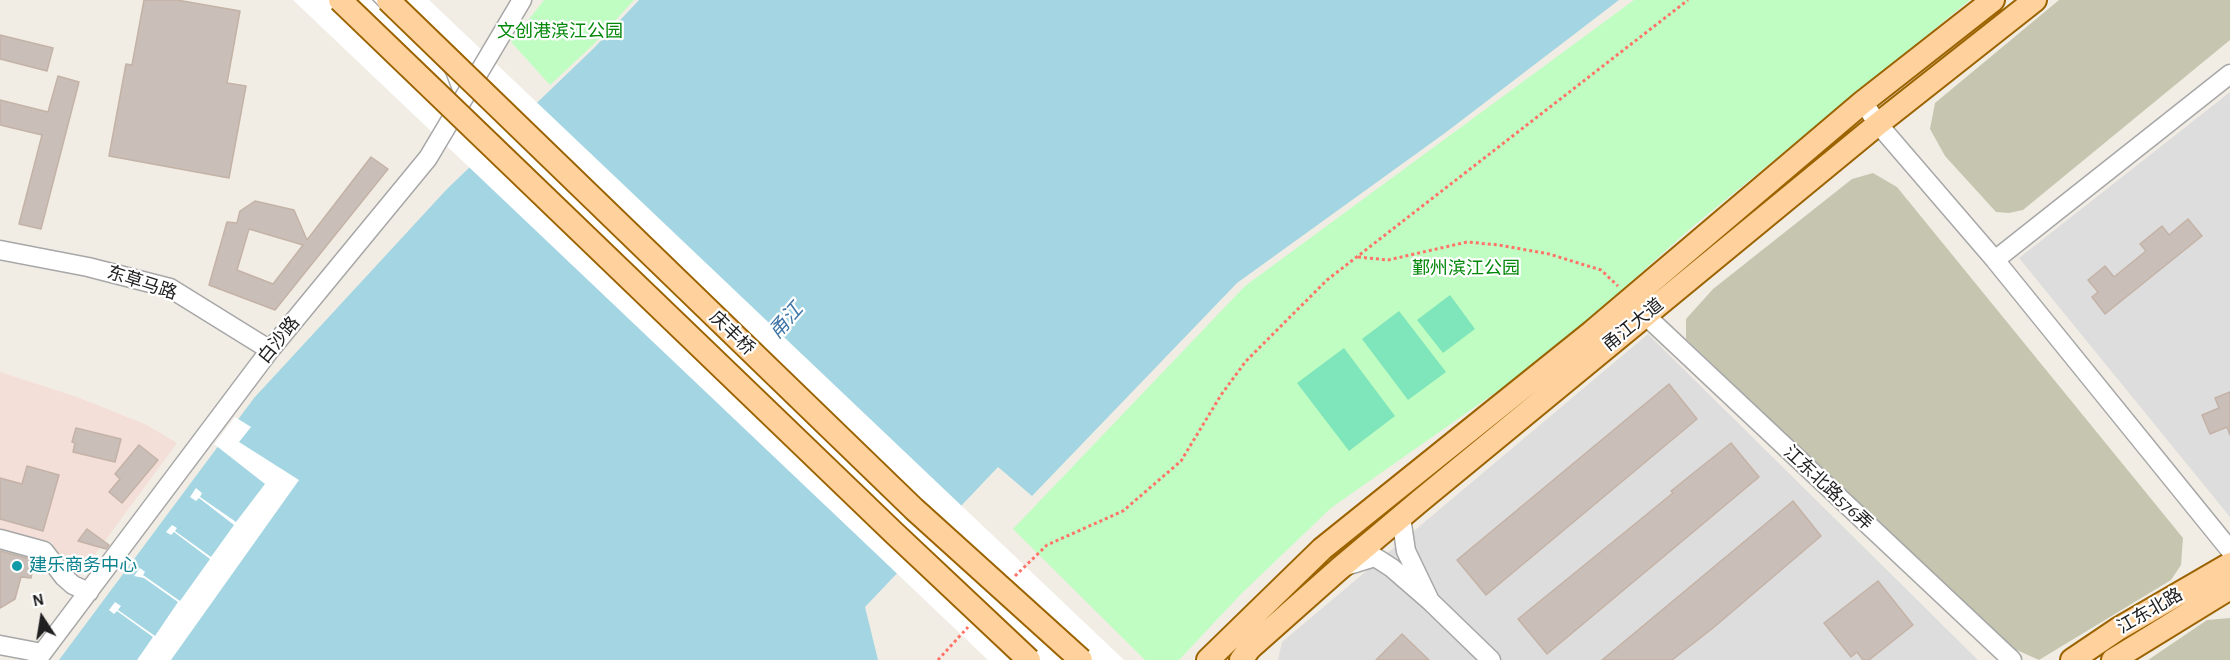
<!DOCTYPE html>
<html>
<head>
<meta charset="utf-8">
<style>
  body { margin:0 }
  #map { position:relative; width:2230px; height:660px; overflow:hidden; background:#f1ede5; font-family:"Alegreya Sans",sans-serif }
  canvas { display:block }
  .north { position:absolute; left:12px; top:588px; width:60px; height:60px; -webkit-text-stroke:4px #fff; paint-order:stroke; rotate:348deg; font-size:16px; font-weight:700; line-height:24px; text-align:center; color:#202020 }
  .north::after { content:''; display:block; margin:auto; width:21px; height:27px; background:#202020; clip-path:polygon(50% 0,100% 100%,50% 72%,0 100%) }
</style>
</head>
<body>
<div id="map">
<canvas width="2230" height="660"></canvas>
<div class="north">N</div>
</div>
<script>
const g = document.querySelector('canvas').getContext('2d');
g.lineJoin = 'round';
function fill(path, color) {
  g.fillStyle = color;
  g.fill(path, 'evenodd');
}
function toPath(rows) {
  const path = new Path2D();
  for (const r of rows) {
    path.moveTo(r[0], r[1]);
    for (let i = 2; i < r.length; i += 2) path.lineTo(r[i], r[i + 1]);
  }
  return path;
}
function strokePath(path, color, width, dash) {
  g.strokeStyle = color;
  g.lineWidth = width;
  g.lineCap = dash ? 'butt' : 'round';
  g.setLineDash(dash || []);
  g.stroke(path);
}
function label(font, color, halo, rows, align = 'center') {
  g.font = font + ' "Alegreya Sans","Noto Sans SC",sans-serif';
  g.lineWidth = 4.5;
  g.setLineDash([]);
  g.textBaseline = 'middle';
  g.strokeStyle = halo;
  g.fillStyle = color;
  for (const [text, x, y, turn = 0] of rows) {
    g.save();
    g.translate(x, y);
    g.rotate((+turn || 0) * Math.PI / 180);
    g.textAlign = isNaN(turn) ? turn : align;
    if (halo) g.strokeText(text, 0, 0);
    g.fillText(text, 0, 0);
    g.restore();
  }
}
fill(toPath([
  [2230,92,2230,517,2019,258],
  [1648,334,1978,660,1278,660,1282,642]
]), '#dedddd');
fill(toPath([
  [0,372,77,397,147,425,177,443,79,576,57,563,52,542,0,532]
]), '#f4ded8');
fill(toPath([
  [2059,0,2230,0,2230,40,2023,210,2009,213,1996,212,1945,156,1930,129,1935,103],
  [1873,173,1897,187,2183,538,2181,565,2171,580,2039,660,2010,647,1686,339,1686,319,1713,289,1852,179],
  [2230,618,2230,660,2148,660,2207,620]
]), '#c6c6b0');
fill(toPath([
  [544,0,634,0,593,45,550,85,511,42],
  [1634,0,1970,0,1691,228,1549,355,1331,508,1241,594,1179,660,1145,660,1013,529,1245,286]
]), '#c0fdc3');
fill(toPath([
  [1450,295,1475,329,1443,353,1417,320],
  [1399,311,1446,372,1408,400,1362,339],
  [1344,348,1395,416,1349,451,1297,383]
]), '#7ee6ba');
fill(toPath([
  [639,0,1619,0,1445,133,1237,283,1032,496,998,467,865,607,878,660,59,660,254,398,447,189,594,48]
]), '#a3d5e2');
fill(toPath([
  [293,0,429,0,1124,660,988,660],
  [235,417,251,427,239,442,299,480,171,660,137,660,153,637,117,611,114,614,109,610,115,602,121,606,118,610,155,636,178,602,144,578,134,576,140,568,145,572,143,575,180,601,210,559,174,532,171,535,166,532,172,525,177,528,175,531,211,557,234,525,199,498,196,501,190,497,196,488,202,493,200,497,236,522,265,484,214,444]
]), '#fff');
const building = toPath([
  [144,0,177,0,240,11,227,83,246,86,229,178,109,156,126,64,132,65,144,0],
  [0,35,53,48,47,71,0,59,0,35],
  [58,76,79,82,41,229,19,224,42,135,0,125,0,100,48,112,58,76],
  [371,157,388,169,275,310,209,285,227,222,237,223,240,211,255,201,294,210,307,240,371,157],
  [249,229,303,245,273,284,237,270,249,229],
  [2188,219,2202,236,2105,314,2092,297,2098,292,2088,280,2105,266,2114,277,2146,251,2140,244,2162,226,2169,235,2188,219],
  [1669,384,1697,419,1486,595,1457,560,1669,384],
  [2230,392,2230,435,2227,427,2210,434,2202,415,2219,408,2215,398,2230,392],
  [76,428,121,439,115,462,73,452,75,443,72,442,76,428],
  [1731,443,1759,477,1547,654,1518,619,1673,493,1671,491,1731,443],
  [139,445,158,460,122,503,109,492,120,479,115,474,139,445],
  [27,466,59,475,43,531,0,519,0,478,22,484,27,466],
  [1793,501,1821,536,1713,628,1672,660,1602,660,1793,501],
  [87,529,109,545,106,549,78,541,87,529],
  [0,551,34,560,31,578,21,577,15,599,0,608,0,551],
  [1878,581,1913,625,1869,660,1863,660,1857,652,1851,657,1824,623,1878,581],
  [1402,634,1429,660,1376,660,1402,634]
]);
fill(building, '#c9bfb8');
strokePath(building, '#c4b2a6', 1.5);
const minor = toPath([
  [359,0,437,78,445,99],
  [1863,102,1878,124,1995,260,2230,550],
  [0,250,88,267,170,288,270,350],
  [1995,260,2230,74],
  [1645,315,2012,660],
  [0,539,44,551,64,577,73,585,89,592],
  [1346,566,1375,557,1392,568,1430,601,1406,551,1401,517],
  [1430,601,1491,660],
  [0,645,42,653],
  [37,660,270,350,428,158,522,0]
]);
const major = toPath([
  [1208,660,1322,549,1592,332,1863,102,1993,0],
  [1241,660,1250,648,1339,569,1421,500,1878,124,2035,0],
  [2072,660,2118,629,2230,564],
  [2113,660,2230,588]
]);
strokePath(minor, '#a7a7a7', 21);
strokePath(major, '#9b6300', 26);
strokePath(toPath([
  [1358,257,1388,260,1467,242,1499,245,1549,254,1601,270,1618,286],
  [1015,576,1047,545,1123,511,1181,461,1221,395,1246,361,1327,280,1688,0],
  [938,660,968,627]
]), '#ff7368', 3, [3, 3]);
strokePath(minor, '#fff', 18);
strokePath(major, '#ffd19c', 22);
const majorBridge = toPath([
  [340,0,893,532,1029,660],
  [388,0,914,509,1081,660]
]);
strokePath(majorBridge, '#9b6300', 26, []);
strokePath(majorBridge, '#ffd19c', 22);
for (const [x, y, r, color] of [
  [17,566,6,"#0f9aa8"]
]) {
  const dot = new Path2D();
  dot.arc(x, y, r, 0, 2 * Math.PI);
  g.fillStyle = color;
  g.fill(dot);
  strokePath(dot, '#fff', 2);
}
label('18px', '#03880a', '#fff', [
  ["文创港滨江公园",560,32],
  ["鄞州滨江公园",1466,269]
]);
label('18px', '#202020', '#fff', [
  ["东草马路",142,283,18],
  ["甬江大道",1633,325,-39],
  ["庆丰桥",732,333,44],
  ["白沙路",279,340,-51],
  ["江东北路576弄",1828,488,43],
  ["江东北路",2150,611,-30]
]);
label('18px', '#0d838f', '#fff', [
  ["建乐商务中心",29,566]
], 'left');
label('italic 20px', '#3f76a6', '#fff', [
  ["甬江",786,321,-49]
]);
</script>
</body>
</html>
